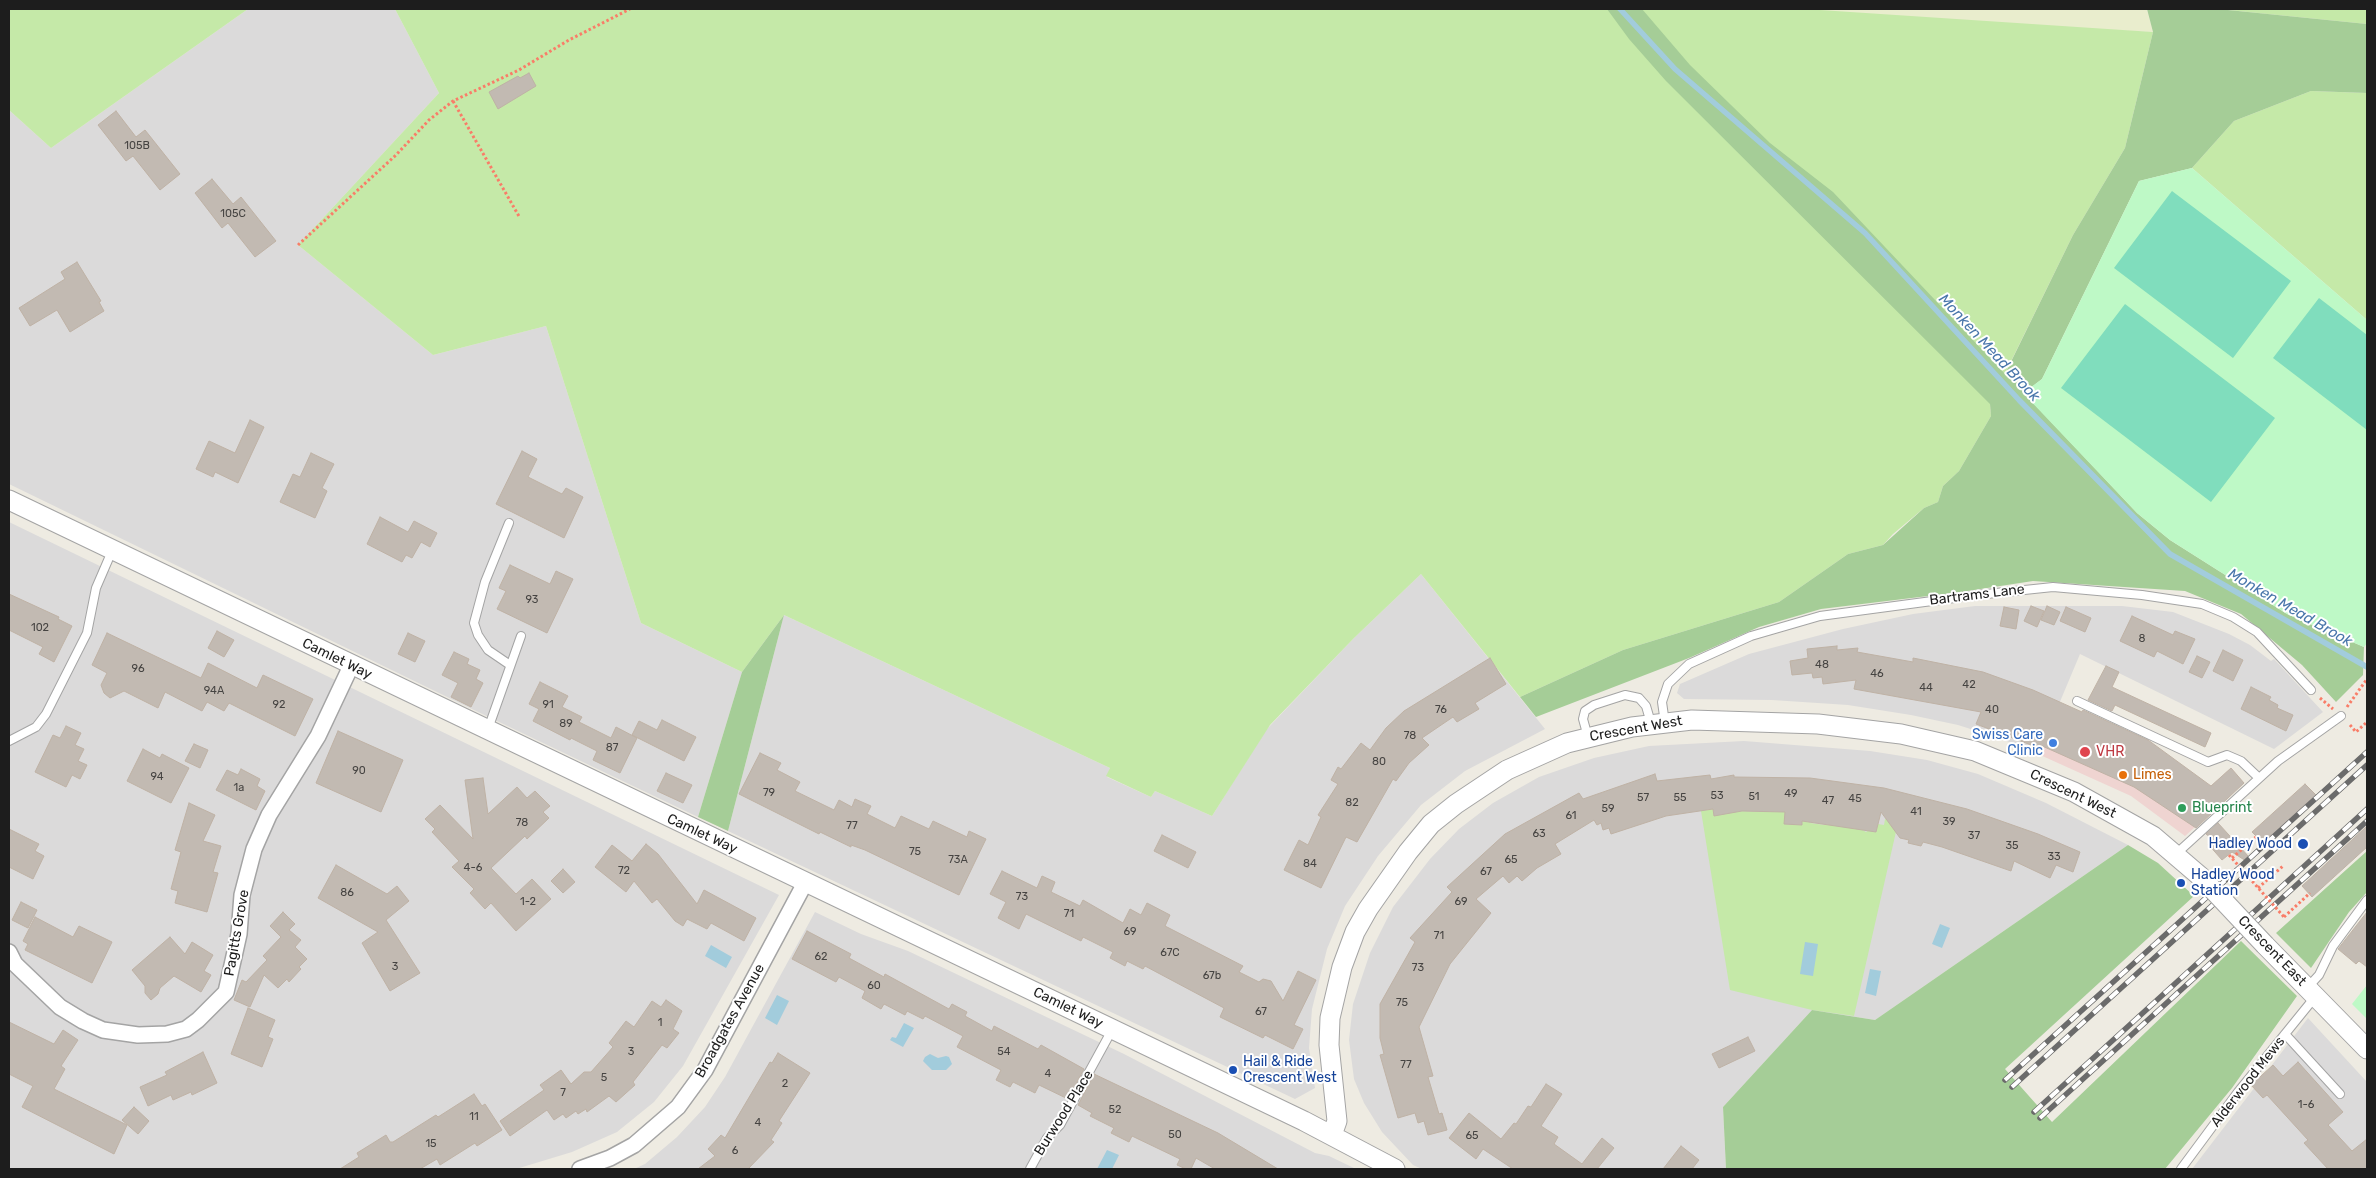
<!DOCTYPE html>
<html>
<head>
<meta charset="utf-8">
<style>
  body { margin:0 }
  #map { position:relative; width:2376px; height:1178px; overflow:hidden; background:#eeebe2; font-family:Rubik,sans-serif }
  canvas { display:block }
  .frame { position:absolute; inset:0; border:10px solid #1d1d1d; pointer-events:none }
</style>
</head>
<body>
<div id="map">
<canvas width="2376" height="1178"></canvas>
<div class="frame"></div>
</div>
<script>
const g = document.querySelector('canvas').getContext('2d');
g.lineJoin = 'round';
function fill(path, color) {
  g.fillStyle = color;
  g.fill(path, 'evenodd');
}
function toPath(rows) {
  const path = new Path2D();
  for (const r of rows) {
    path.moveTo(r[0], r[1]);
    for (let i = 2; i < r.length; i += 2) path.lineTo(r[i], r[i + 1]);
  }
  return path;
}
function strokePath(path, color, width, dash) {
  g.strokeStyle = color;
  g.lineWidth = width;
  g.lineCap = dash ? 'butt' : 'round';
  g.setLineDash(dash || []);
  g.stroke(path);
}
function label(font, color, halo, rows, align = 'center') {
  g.font = font + ' Rubik,sans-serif';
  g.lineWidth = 4;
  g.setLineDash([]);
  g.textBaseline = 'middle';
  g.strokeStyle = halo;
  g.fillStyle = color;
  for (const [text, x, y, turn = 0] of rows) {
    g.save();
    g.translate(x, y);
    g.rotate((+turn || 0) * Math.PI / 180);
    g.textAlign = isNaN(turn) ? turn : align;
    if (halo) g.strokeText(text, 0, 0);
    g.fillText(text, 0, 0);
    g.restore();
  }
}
fill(toPath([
  [248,9,395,9,439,93,298,245,433,355,546,326,641,623,742,672,698,817,474,710,9,484,9,110,51,148],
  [9,522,779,895,683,1066,654,1102,617,1132,572,1152,516,1169,9,1169],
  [1421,574,1545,729,1465,771,1421,805,1378,856,1345,906,1327,949,1312,1009,1309,1048,1315,1088,1295,1099,728,831,784,615,1110,768,1107,777,1151,797,1155,791,1212,816,1266,730,1354,638],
  [1975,606,2122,606,2173,612,2229,634,2250,645,2271,661,2274,659,2323,712,2274,749,2080,654,2038,754,2002,739,1958,725,1911,715,1848,705,1772,700,1684,699,1677,693,1680,684,1749,654,1843,629,1913,614],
  [1744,741,1870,751,1927,760,1978,774,2046,803,2128,845,1875,1020,1812,1010,1723,1107,1726,1169,1422,1169,1413,1165,1382,1132,1364,1103,1354,1079,1349,1040,1353,1004,1370,953,1393,907,1430,859,1459,829,1493,803,1539,777,1594,758,1649,746],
  [815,912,861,934,908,951,1124,1054,1315,1153,1329,1156,1356,1169,634,1169,645,1164,677,1137,705,1107,725,1077],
  [2308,1018,2367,1082,2367,1169,2192,1169]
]), '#dbdada');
fill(toPath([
  [2057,708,2211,786,2231,768,2244,783,2185,836,2131,796,2038,754]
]), '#efd4d1');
fill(toPath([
  [1777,9,2147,9,2153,32,1963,24]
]), '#e9edcd');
fill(toPath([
  [9,9,248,9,51,148,9,110],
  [395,9,1805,9,2153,32,2125,148,2073,235,1990,404,1991,416,1959,471,1943,486,1938,502,1924,508,1893,534,1883,545,1848,554,1779,602,1623,650,1520,697,1421,574,1354,638,1270,725,1212,816,1155,791,1151,797,1106,776,1110,768,784,615,742,672,641,623,546,326,433,355,298,245,439,93],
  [2218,9,2367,9,2367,24],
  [2311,91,2367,93,2367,320,2192,168,2234,121],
  [1713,809,1714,816,1737,811,1785,812,1785,824,1802,825,1802,810,1811,811,1810,823,1825,825,1828,810,1866,832,1869,830,1876,832,1878,824,1884,825,1885,819,1898,823,1854,1016,1812,1010,1730,990,1701,811]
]), '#c5e9a8');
fill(toPath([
  [1607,9,1642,9,1690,65,1770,143,1833,192,2005,374,2073,235,2125,148,2153,32,2147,9,2218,9,2367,24,2367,93,2311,91,2234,121,2192,168,2139,181,2042,379,2024,393,2137,513,2170,540,2287,614,2364,647,2363,675,2336,702,2302,665,2241,614,2185,591,2033,581,1961,592,1821,609,1759,627,1689,658,1536,717,1520,697,1623,650,1779,602,1848,554,1883,545,1924,508,1938,502,1943,486,1959,471,1991,416,1990,404,1666,81,1629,39],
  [784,615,728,831,698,817,742,672],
  [2128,845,2158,863,2194,896,2005,1069,2052,1122,2241,941,2297,996,2232,1088,2165,1169,1726,1169,1723,1107,1812,1010,1875,1020],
  [2367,851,2367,892,2349,912,2311,968,2276,933]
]), '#a5cd97');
fill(toPath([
  [2192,168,2367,320,2367,643,2364,647,2287,614,2170,540,2137,513,2023,393,2042,379,2139,181],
  [2367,985,2367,1019,2352,1004]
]), '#bef9c6');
fill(toPath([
  [2172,191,2291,281,2233,358,2114,268],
  [2319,298,2367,335,2367,430,2273,358],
  [2125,304,2275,418,2211,502,2061,388]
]), '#80ddbd');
fill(toPath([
  [1940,924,1950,928,1942,948,1932,944],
  [1805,942,1818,944,1813,976,1800,974],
  [711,945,732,957,726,968,705,956],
  [1870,969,1881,971,1876,996,1865,993],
  [777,995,789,1001,777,1025,765,1018],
  [904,1023,914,1028,903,1047,890,1040,892,1037,896,1038],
  [930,1054,938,1058,946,1056,949,1057,952,1064,946,1070,932,1070,923,1061,925,1057],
  [1107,1150,1119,1155,1112,1169,1097,1169]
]), '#a2ccdc');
strokePath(toPath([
  [1620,9,1675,69,1865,233,2019,400,2170,554,2367,667]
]), '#a2ccdc', 5.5);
const building = toPath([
  [529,73,536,86,498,109,489,92,518,76,520,78,529,73],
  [116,111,136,137,145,130,180,174,160,190,133,156,126,161,98,125,116,111],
  [212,179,233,204,241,197,276,241,255,257,228,223,222,228,195,193,212,179],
  [77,262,101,301,99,302,104,311,70,332,57,310,30,326,19,308,65,279,61,272,77,262],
  [250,420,264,427,238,483,215,472,213,477,196,469,209,441,235,453,250,420],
  [522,451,537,459,528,477,562,494,566,488,583,497,564,538,496,504,522,451],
  [311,453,334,464,322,488,327,491,315,518,280,502,293,474,300,477,311,453],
  [380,517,408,532,414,521,437,533,430,547,421,542,412,558,406,555,402,562,367,544,380,517],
  [510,565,550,584,556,571,573,579,547,633,497,609,506,591,499,588,510,565],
  [9,594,59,617,58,619,72,626,54,662,39,654,43,647,9,630,9,594],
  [2031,606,2044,611,2037,627,2024,621,2031,606],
  [2047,606,2060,612,2054,625,2041,620,2047,606],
  [2004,607,2019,610,2016,629,2000,626,2004,607],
  [2066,607,2091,618,2085,632,2060,621,2066,607],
  [2132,616,2173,635,2175,631,2195,639,2183,664,2157,651,2154,657,2120,641,2132,616],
  [217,631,234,640,224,657,208,648,217,631],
  [107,633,201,678,208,663,257,688,263,675,313,699,295,736,229,703,224,711,207,702,202,711,165,692,158,708,124,691,110,698,104,693,101,685,107,673,92,665,107,633],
  [408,633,425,641,415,662,398,654,408,633],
  [1837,646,1837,650,1858,648,1857,652,1913,662,1913,658,1983,672,2033,690,2082,712,2083,710,2148,740,2211,786,2231,768,2244,783,2196,828,2134,787,2040,745,2039,748,1976,724,1981,712,1854,689,1856,680,1823,684,1822,677,1813,678,1812,673,1792,675,1790,661,1808,658,1807,649,1837,646],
  [2223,650,2243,660,2233,681,2213,671,2223,650],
  [454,652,469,659,467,664,480,670,476,679,483,683,471,707,451,697,458,683,442,675,454,652],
  [2197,656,2210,662,2202,678,2189,672,2197,656],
  [1490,658,1506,684,1475,703,1479,709,1457,722,1453,717,1422,738,1429,745,1409,763,1396,781,1393,779,1357,842,1346,837,1321,888,1284,870,1299,840,1308,845,1321,817,1318,815,1338,784,1331,780,1338,767,1341,769,1361,743,1370,750,1386,728,1404,711,1490,658],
  [2106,666,2119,672,2112,687,2211,733,2205,747,2115,705,2112,711,2088,700,2106,666],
  [540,682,568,696,562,707,582,717,579,722,611,738,616,727,637,738,620,773,593,760,597,751,571,738,570,740,533,721,539,709,529,704,540,682],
  [2251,687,2271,697,2269,700,2278,705,2277,708,2293,715,2286,731,2241,709,2251,687],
  [662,720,696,737,684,761,632,735,639,721,657,730,662,720],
  [66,726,81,733,75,745,84,749,78,761,87,765,80,779,72,775,66,787,35,772,53,735,60,738,66,726],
  [338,731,403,760,381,812,316,783,338,731],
  [194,744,208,750,200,768,185,761,194,744],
  [143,749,160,758,162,754,189,768,171,803,127,781,143,749],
  [760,753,781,763,777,770,800,782,795,791,834,810,839,800,852,807,855,799,871,806,867,814,895,828,901,816,929,829,933,821,967,837,969,831,986,839,959,895,865,850,851,845,851,847,820,832,819,834,739,794,760,753],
  [241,769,260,779,257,786,265,791,256,810,216,790,227,770,238,775,241,769],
  [666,773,692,785,683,803,657,791,666,773],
  [1655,774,1657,781,1710,775,1711,779,1734,775,1734,777,1810,778,1884,788,1967,809,2038,834,2080,852,2073,872,2056,865,2050,878,2014,861,2011,871,1942,847,1923,842,1921,846,1908,843,1909,840,1900,838,1881,812,1876,832,1802,821,1802,825,1784,824,1785,812,1742,811,1714,816,1713,809,1666,816,1611,834,1609,828,1603,830,1601,823,1597,825,1594,820,1555,844,1561,854,1537,868,1522,881,1517,876,1509,883,1503,876,1476,899,1491,913,1450,964,1419,1027,1433,1076,1428,1077,1439,1114,1442,1113,1447,1130,1428,1135,1424,1121,1418,1123,1415,1113,1398,1118,1380,1055,1384,1054,1380,1038,1380,1004,1415,942,1410,938,1452,892,1447,887,1505,834,1579,793,1583,799,1655,774],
  [483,778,488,814,517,787,527,798,535,791,550,806,543,812,549,818,527,839,525,836,491,868,516,894,532,879,551,899,516,931,491,903,485,909,470,893,474,889,452,867,459,861,432,832,435,829,425,819,440,805,473,839,465,780,483,778],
  [2305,784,2316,795,2263,843,2252,832,2305,784],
  [189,803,215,815,203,841,221,846,213,872,218,873,207,912,175,903,178,891,171,889,181,852,175,850,189,803],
  [2218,823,2249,857,2246,861,2232,852,2222,860,2208,844,2214,840,2206,834,2218,823],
  [2367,826,2367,847,2312,897,2302,886,2367,826],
  [9,829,39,844,35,851,44,856,33,879,9,867,9,829],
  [1162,835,1196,852,1188,868,1154,851,1162,835],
  [646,844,658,854,697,904,704,890,756,918,744,941,711,923,707,929,687,919,683,926,675,921,657,899,652,903,634,881,626,892,595,867,612,845,632,861,646,844],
  [336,865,387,894,397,886,409,901,386,920,420,973,390,991,362,943,378,932,318,898,336,865],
  [563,869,575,882,563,893,551,881,563,869],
  [1002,871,1037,888,1042,876,1055,882,1051,892,1080,906,1083,900,1123,923,1130,909,1141,915,1147,903,1170,915,1165,926,1243,966,1239,972,1259,982,1263,979,1271,981,1283,1001,1298,971,1316,980,1294,1025,1303,1029,1293,1049,1265,1035,1263,1038,1220,1017,1224,1008,1145,966,1143,969,1127,961,1125,966,1110,958,1113,952,1083,937,1081,941,1026,914,1019,929,998,918,1006,902,990,894,1002,871],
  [21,902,37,910,28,928,12,920,21,902],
  [283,912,295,924,289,930,301,940,295,947,307,959,299,967,301,969,289,982,287,979,278,988,264,975,250,1007,234,1000,242,980,246,982,267,960,263,956,281,937,270,926,283,912],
  [2367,912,2367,967,2359,961,2356,964,2338,949,2367,912],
  [35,917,73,937,79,926,112,942,92,983,25,950,28,944,23,941,35,917],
  [807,931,851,954,849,958,884,977,885,974,949,1009,952,1004,967,1012,965,1016,992,1031,994,1026,1038,1049,1041,1045,1084,1069,1068,1099,1039,1085,1035,1093,1013,1082,1010,1087,996,1080,1001,1070,957,1047,963,1036,925,1016,923,1019,907,1011,905,1015,884,1004,881,1009,862,998,865,991,839,977,836,982,792,959,807,931],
  [170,937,185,954,192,942,213,955,204,971,211,975,201,992,174,976,160,988,158,994,151,1000,145,993,145,986,132,970,170,937],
  [666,1000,682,1011,673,1029,679,1033,667,1048,662,1045,633,1082,635,1085,616,1102,609,1096,587,1112,586,1109,578,1114,576,1111,566,1118,563,1114,554,1120,547,1110,510,1136,500,1121,544,1090,540,1085,561,1070,571,1084,584,1072,591,1072,613,1047,609,1043,626,1021,634,1027,652,1001,661,1007,666,1000],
  [248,1008,275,1020,268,1037,273,1039,262,1067,231,1054,248,1008],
  [9,1022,54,1044,63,1030,78,1040,61,1066,65,1069,54,1089,127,1125,114,1154,22,1107,33,1086,9,1074,9,1022],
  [1748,1037,1755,1051,1719,1068,1712,1054,1748,1037],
  [203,1052,217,1083,192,1095,191,1092,173,1100,171,1095,148,1106,140,1087,167,1075,165,1072,203,1052],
  [778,1053,810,1073,779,1121,782,1123,771,1140,774,1142,748,1169,698,1169,715,1156,708,1149,721,1135,725,1138,770,1062,772,1063,778,1053],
  [2298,1062,2343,1112,2328,1125,2352,1151,2367,1139,2367,1169,2328,1169,2304,1143,2308,1140,2267,1095,2263,1098,2251,1085,2273,1065,2283,1076,2298,1062],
  [1094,1074,1218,1133,1278,1169,1215,1169,1196,1158,1191,1169,1186,1169,1177,1165,1180,1159,1132,1136,1129,1142,1111,1133,1114,1128,1090,1116,1092,1113,1078,1105,1094,1074],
  [1546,1084,1562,1094,1541,1126,1558,1137,1554,1144,1582,1164,1602,1138,1614,1148,1597,1169,1513,1169,1483,1149,1476,1159,1449,1138,1469,1113,1501,1139,1514,1123,1516,1124,1528,1106,1531,1107,1546,1084],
  [474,1094,482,1106,485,1104,502,1130,477,1146,475,1143,440,1165,437,1159,420,1169,340,1169,359,1157,357,1153,386,1135,390,1142,393,1142,436,1115,438,1117,474,1094],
  [134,1107,149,1121,138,1134,122,1120,134,1107],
  [1681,1146,1699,1160,1692,1169,1663,1169,1681,1146]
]);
fill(building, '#c2bab2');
strokePath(building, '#bfb2a5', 1);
const service = toPath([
  [509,523,485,582,474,623,478,635,488,650,510,665],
  [2077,701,2208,762,2227,755,2241,761,2259,778],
  [1665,723,1662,702,1668,684,1689,664,1751,636,1820,616,1977,595,2053,587,2142,595,2202,604,2233,617,2257,632,2311,690],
  [488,729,521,636],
  [1588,737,1583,719,1585,711,1594,705,1625,695,1639,698,1646,706,1651,723],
  [9,741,36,727,46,714,87,633,96,588,112,551],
  [2176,854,2278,761,2341,716],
  [2307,988,2319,975,2333,946,2367,900],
  [2285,1034,2340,1094],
  [1030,1169,1047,1138,1060,1125,1112,1030],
  [2181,1169,2238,1092,2315,997]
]);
const minor = toPath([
  [9,952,15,964,60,1007,83,1021,103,1030,138,1035,167,1034,186,1029,198,1020,226,992,239,934,242,895,254,849,269,815,318,736,351,666],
  [580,1169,610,1158,634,1145,678,1107,705,1070,805,883]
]);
const tertiary = toPath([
  [9,500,1304,1121,1395,1169],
  [2265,945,2367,1049],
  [1332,1135,1337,1121,1329,1045,1330,1018,1342,967,1355,932,1368,909,1408,852,1431,824,1456,804,1507,770,1567,743,1632,727,1692,720,1818,724,1901,734,1975,751,2074,792,2153,836,2201,877]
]);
strokePath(service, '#a4a4a4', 10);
strokePath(minor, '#a4a4a4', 18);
strokePath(tertiary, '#a4a4a4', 21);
strokePath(toPath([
  [453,101,520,218],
  [298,245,396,155,429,120,453,101,519,70,569,40,630,9],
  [2320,698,2333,709],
  [2347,707,2367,679],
  [2350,725,2356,732,2367,722],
  [2232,858,2256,837],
  [2258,888,2283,866],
  [2284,917,2310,893]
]), '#f97d68', 3, [2.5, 2.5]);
strokePath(service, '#fff', 8);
strokePath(minor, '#fff', 15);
strokePath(tertiary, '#fff', 19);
const rail = toPath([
  [2005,1080,2367,752],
  [2012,1087,2367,765],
  [2034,1112,2367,809],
  [2040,1118,2367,821]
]);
strokePath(rail, '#6b6b6b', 5.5);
strokePath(rail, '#fff', 4, [11]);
const tertiaryBridge = toPath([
  [2201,877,2265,945]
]);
strokePath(tertiaryBridge, '#a4a4a4', 21, []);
strokePath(toPath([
  [2229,855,2284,917]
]), '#f97d68', 3, [2.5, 2.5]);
strokePath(tertiaryBridge, '#fff', 19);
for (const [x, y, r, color] of [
  [2053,743,5,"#3f7fe0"],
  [2085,752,6,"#e0444e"],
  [2123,775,5,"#e8710a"],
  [2182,808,5,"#2e9e5b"],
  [2303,844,6,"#1a4fb4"],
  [2181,883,5,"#1a4fb4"],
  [1233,1070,5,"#1a4fb4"]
]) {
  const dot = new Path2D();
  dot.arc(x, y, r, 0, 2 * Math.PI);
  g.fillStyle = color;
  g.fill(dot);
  strokePath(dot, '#fff', 2);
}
label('11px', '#464442', null, [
  ["105B",137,146],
  ["105C",233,214],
  ["93",532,600],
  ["102",40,628],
  ["8",2142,639],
  ["48",1822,665],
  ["96",138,669],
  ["46",1877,674],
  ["42",1969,685],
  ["44",1926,688],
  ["94A",214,691],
  ["92",279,705],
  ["91",548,705],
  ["76",1441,710],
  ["40",1992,710],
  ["89",566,724],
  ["78",1410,736],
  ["87",612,748],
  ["80",1379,762],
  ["90",359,771],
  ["94",157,777],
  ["1a",239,788],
  ["79",769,793],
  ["49",1791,794],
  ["53",1717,796],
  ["51",1754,797],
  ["57",1643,798],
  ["55",1680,798],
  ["45",1855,799],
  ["47",1828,801],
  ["82",1352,803],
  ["59",1608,809],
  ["41",1916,812],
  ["61",1571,816],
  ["39",1949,822],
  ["78",522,823],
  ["77",852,826],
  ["63",1539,834],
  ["37",1974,836],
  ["35",2012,846],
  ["75",915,852],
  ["33",2054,857],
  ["73A",958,860],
  ["65",1511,860],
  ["84",1310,864],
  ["4-6",473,868],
  ["72",624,871],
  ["67",1486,872],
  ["86",347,893],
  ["73",1022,897],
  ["1-2",528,902],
  ["69",1461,902],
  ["71",1069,914],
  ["69",1130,932],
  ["71",1439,936],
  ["67C",1170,953],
  ["62",821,957],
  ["3",395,967],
  ["73",1418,968],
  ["67b",1212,976],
  ["60",874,986],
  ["75",1402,1003],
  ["67",1261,1012],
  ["1",660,1023],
  ["3",631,1052],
  ["54",1004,1052],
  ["77",1406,1065],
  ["4",1048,1074],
  ["5",604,1078],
  ["2",785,1084],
  ["7",563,1093],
  ["1-6",2306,1105],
  ["52",1115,1110],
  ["11",474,1117],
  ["4",758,1123],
  ["50",1175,1135],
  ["65",1472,1136],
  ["15",431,1144],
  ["6",735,1151]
]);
label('14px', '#1d1d1d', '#fff', [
  ["Bartrams Lane",1977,595,-7],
  ["Camlet Way",337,659,26],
  ["Crescent West",1636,729,-10],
  ["Crescent West",2073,794,26],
  ["Camlet Way",702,834,25],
  ["Pagitts Grove",237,933,-80],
  ["Crescent East",2272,951,46],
  ["Camlet Way",1068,1008,26],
  ["Broadgates Avenue",730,1021,-61],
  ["Alderwood Mews",2248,1082,-52],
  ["Burwood Place",1064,1113,-58]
]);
label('14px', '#366cbe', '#fff', [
  ["Swiss Care",2043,735],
  ["Clinic",2043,751]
], 'right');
label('14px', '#be3a42', '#fff', [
  ["VHR",2096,752]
], 'left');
label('14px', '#c56008', '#fff', [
  ["Limes",2133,775]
], 'left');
label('14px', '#27864d', '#fff', [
  ["Blueprint",2192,808]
], 'left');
label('14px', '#164399', '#fff', [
  ["Hadley Wood",2292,844,"right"],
  ["Hadley Wood",2191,875],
  ["Station",2191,891],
  ["Hail & Ride",1243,1062],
  ["Crescent West",1243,1078]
], 'left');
label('italic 15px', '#4a77ab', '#fff', [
  ["Monken Mead Brook",1989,348,47],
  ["Monken Mead Brook",2290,608,30]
]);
</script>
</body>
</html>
